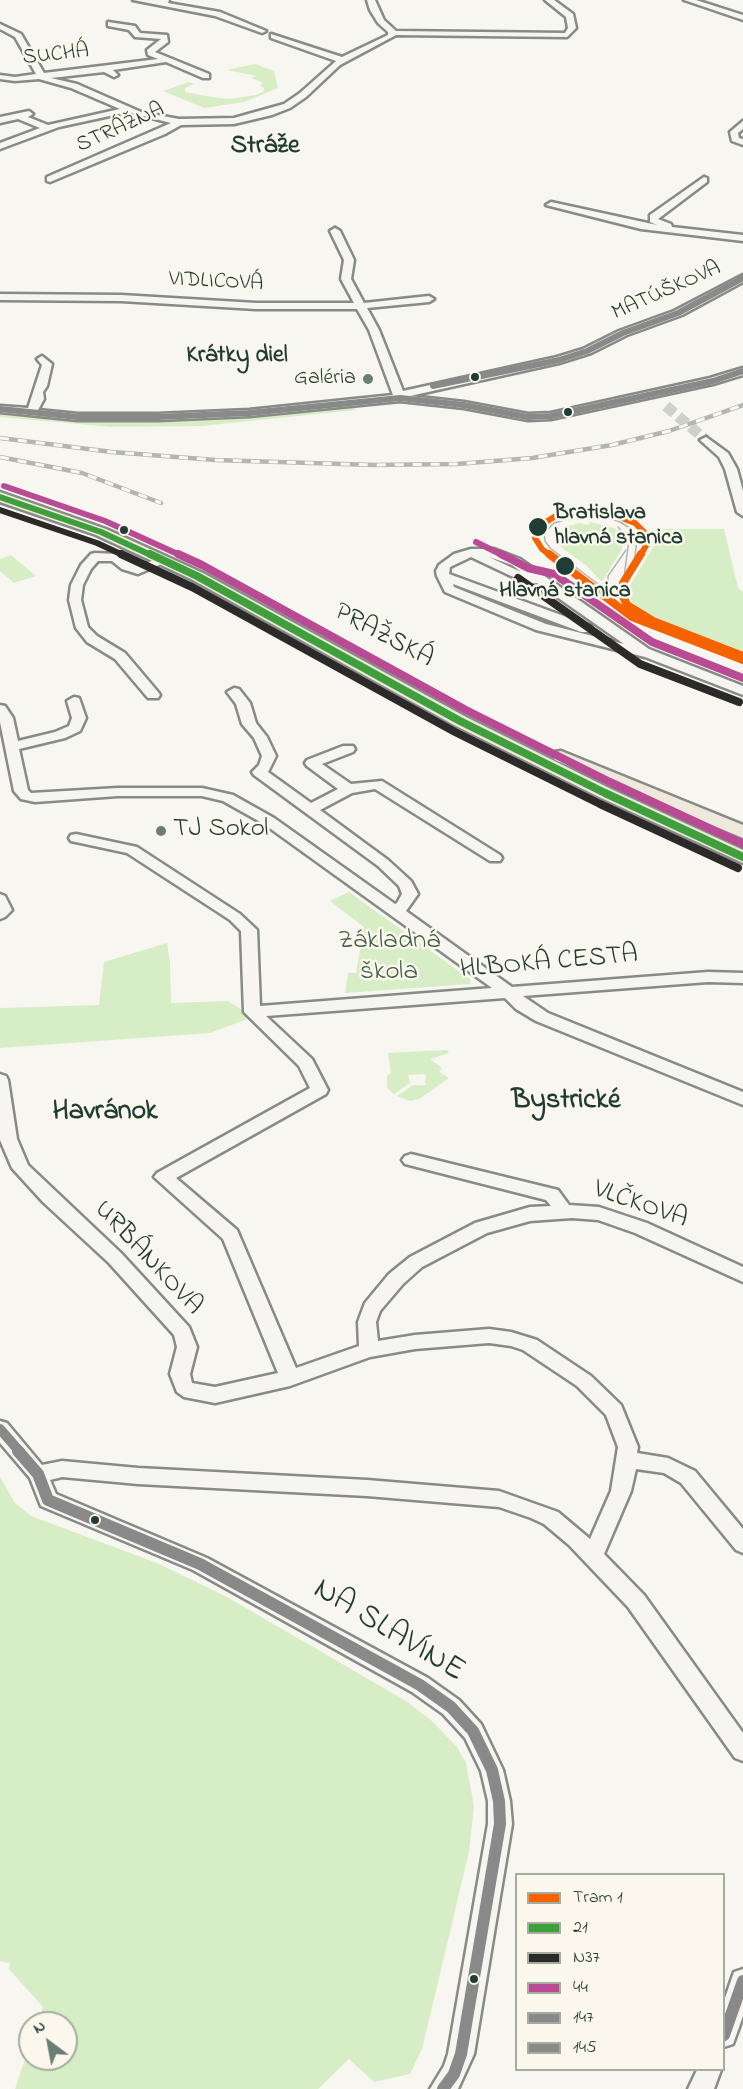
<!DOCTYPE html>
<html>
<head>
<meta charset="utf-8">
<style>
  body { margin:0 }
  #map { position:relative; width:743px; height:2089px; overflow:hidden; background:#f8f6f0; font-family:"Indie Flower",sans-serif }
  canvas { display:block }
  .legend { position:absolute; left:515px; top:1873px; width:210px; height:198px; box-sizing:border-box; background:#fbf7ec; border:2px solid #a3ada2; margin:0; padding:8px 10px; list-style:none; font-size:18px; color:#1f3d34 }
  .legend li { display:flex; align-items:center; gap:12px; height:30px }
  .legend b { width:30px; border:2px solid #a3ada2 }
  .north { position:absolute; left:18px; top:2011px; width:60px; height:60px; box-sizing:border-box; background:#fbf7ec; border:2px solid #a3ada2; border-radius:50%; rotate:328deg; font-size:16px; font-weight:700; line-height:24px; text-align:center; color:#1f3d34 }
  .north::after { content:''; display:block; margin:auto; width:21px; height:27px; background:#6b7e76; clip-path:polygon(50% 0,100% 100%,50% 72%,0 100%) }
</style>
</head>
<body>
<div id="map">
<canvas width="743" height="2089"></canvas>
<ul class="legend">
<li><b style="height:8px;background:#f56200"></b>Tram 1</li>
<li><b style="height:8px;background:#3fa03b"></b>21</li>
<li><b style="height:8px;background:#2b2a29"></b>N37</li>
<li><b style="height:8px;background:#b94b94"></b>44</li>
<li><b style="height:8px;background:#898989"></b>147</li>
<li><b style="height:8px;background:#898989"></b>145</li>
</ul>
<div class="north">N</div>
</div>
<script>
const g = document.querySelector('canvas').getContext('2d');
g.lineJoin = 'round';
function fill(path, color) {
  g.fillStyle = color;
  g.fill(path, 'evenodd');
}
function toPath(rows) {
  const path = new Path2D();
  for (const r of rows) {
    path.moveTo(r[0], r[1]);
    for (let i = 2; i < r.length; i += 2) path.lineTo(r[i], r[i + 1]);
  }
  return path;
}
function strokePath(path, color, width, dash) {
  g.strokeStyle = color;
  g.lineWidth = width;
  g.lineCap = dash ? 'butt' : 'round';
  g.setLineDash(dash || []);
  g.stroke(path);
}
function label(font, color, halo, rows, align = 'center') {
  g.font = font + ' "Indie Flower",sans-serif';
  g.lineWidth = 5;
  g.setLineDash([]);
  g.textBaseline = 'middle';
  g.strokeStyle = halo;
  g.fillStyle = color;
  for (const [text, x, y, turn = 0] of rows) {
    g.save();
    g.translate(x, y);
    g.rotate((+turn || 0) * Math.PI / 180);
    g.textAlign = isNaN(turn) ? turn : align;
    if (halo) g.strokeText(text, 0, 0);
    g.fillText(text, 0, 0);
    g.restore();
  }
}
fill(toPath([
  [255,64,274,71,278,88,244,102,204,108,163,91,189,82,194,84,185,88,185,92,205,96,229,99,256,95,263,92,264,88,260,85,263,83,251,78,257,76,227,70],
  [355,405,355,410,202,426,111,427,0,417,0,413,92,421,139,421,265,414],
  [590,522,614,528,624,538,622,549,602,582,587,566,562,548,556,540,557,533,566,527,579,523,589,525],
  [656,529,724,529,738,588,743,592,743,652,651,617,632,602,629,593,630,585,656,543],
  [11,555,36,576,14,583,0,571,0,559],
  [349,892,471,980,470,984,345,993,348,973,356,973,364,927,330,901],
  [167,943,170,963,171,1003,228,1001,253,1017,210,1033,0,1048,0,1008,99,1005,104,962],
  [447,1050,449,1053,430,1059,442,1068,439,1072,449,1078,419,1099,410,1101,397,1096,413,1085,426,1085,425,1083,426,1076,424,1074,408,1075,410,1083,394,1094,387,1088,387,1076,391,1073,388,1053],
  [0,1477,15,1503,31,1516,157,1563,227,1597,406,1701,432,1721,457,1747,466,1763,474,1806,469,1852,422,2049,410,2074,374,2082,349,2059,318,2089,15,2089,30,2045,30,2059,66,2059,66,2023,37,2023,43,2007,9,1969,10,1963,0,1961]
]), '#d6edc5');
strokePath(toPath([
  [666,406,706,440]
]), '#cdd1ca', 11, [11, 5]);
const minor = toPath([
  [133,0,169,0,168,3,220,12,266,31,262,33,215,16,133,0],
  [367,0,375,0,384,20,396,31,565,33,568,28,566,17,545,0,554,0,573,14,576,28,567,37,396,35,340,65,306,97,290,108,272,115,234,124,181,125,165,134,50,182,47,181,47,177,171,123,128,112,59,127,0,149,0,143,40,128,18,119,0,123,0,117,29,111,33,114,28,117,48,125,120,109,71,88,39,79,15,81,0,79,0,75,15,77,36,74,15,37,0,29,0,24,21,34,44,73,158,59,148,55,147,50,161,39,135,37,129,30,108,26,108,22,135,26,140,33,167,35,168,42,155,52,209,74,209,78,203,78,166,62,113,70,118,75,114,77,104,72,51,78,77,84,141,112,179,119,234,118,284,104,300,93,336,61,271,38,271,34,342,57,388,35,388,32,378,23,370,10,367,0],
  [684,0,696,0,743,15,743,20,684,0],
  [743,121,743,129,738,133,739,138,743,139,743,145,732,141,730,132,743,121],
  [704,177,707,178,707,182,658,219,671,224,672,227,743,235,743,241,641,229,546,205,551,202,657,225,650,222,650,215,704,177],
  [335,228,340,231,354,260,351,279,364,303,429,296,434,299,429,302,367,308,379,330,403,391,557,357,583,349,619,331,674,311,743,275,743,282,682,315,627,335,591,353,559,363,410,396,464,402,528,414,551,413,710,378,743,368,743,375,713,384,551,419,528,420,464,408,400,401,249,416,158,420,78,420,0,412,0,406,28,408,42,365,37,359,42,356,52,364,47,386,43,392,44,399,38,410,78,414,158,414,249,410,393,395,369,330,357,309,256,309,121,301,0,300,0,294,121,295,256,303,354,303,341,279,344,260,330,231,335,228],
  [706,437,728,453,737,469,743,491,743,516,737,512,725,469,719,457,700,440,706,437],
  [471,549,494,549,520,559,649,649,743,686,743,695,645,657,536,630,445,592,437,576,436,571,439,565,454,554,471,549],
  [471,557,528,584,537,583,624,644,546,624,454,587,453,584,581,632,591,632,592,629,591,626,449,574,450,567,471,557],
  [489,557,512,565,521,572,489,557],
  [95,553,118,554,138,566,165,556,171,560,138,574,122,569,112,561,98,561,91,569,83,585,81,600,88,627,97,636,125,653,158,692,160,695,158,698,148,698,115,659,87,642,76,628,69,600,71,585,81,565,91,554,95,553],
  [234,688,239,689,250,703,256,723,267,737,276,756,268,772,311,803,338,789,307,766,305,763,307,760,343,746,353,746,355,749,353,752,322,764,351,784,382,781,500,855,502,858,500,861,490,861,375,789,352,793,320,810,388,860,411,881,418,894,406,911,512,987,708,972,743,973,743,983,708,982,523,996,548,1013,743,1092,743,1105,536,1021,516,1009,505,998,266,1016,312,1059,328,1090,326,1094,176,1178,237,1230,296,1368,359,1346,358,1322,365,1303,389,1274,410,1257,475,1223,530,1207,551,1206,546,1200,405,1164,402,1160,405,1156,411,1154,558,1190,569,1205,599,1207,647,1223,743,1267,743,1282,635,1233,598,1220,572,1218,530,1221,487,1233,422,1267,403,1284,380,1311,376,1322,378,1341,415,1335,489,1329,511,1332,537,1340,591,1376,621,1405,638,1447,637,1453,668,1458,695,1471,743,1529,743,1553,736,1550,681,1483,664,1473,636,1469,631,1491,604,1554,644,1595,743,1733,743,1761,735,1758,628,1607,569,1545,544,1524,531,1518,499,1507,367,1496,138,1484,62,1477,50,1480,56,1494,207,1558,428,1678,459,1700,481,1724,503,1770,510,1801,512,1824,474,2054,458,2089,430,2089,444,2066,448,2054,488,1824,488,1801,481,1771,465,1738,443,1714,412,1692,193,1570,41,1506,30,1478,0,1443,0,1421,7,1423,42,1465,62,1461,138,1468,367,1480,499,1491,558,1512,590,1539,611,1491,618,1447,606,1415,577,1386,523,1350,511,1346,489,1343,415,1349,370,1357,290,1386,215,1403,184,1397,177,1392,170,1374,177,1347,174,1335,109,1263,43,1202,12,1168,0,1140,0,1074,6,1076,8,1080,17,1139,28,1165,121,1253,189,1327,197,1347,190,1374,192,1383,215,1387,278,1373,223,1239,154,1177,157,1173,310,1088,299,1066,244,1012,241,931,230,920,127,853,71,841,69,838,71,835,76,834,137,847,240,914,257,930,260,1006,492,988,264,824,223,801,202,796,118,796,35,802,21,799,14,791,0,722,0,705,5,706,13,718,18,741,55,732,69,726,72,718,67,701,74,697,79,698,86,718,80,731,65,738,19,749,28,790,31,793,118,788,202,788,233,795,274,818,395,904,397,903,402,894,399,886,378,866,254,775,252,772,259,765,262,756,254,738,242,724,236,704,227,692,234,688],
  [0,894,5,896,12,910,5,917,0,919,0,894],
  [743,1969,743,2016,733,2044,724,2047,724,2001,734,1972,743,1969],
  [697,2070,721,2070,714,2089,688,2089,697,2070]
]);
const major = toPath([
  [0,492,106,529,203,573,466,717,611,789,743,850,743,863,599,797,454,725,191,579,96,535,0,502,0,492],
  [561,751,743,825,743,838,555,760,552,756,555,752,561,751]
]);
strokePath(minor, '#868b86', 5);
strokePath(major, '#868b86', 5);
fill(minor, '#f6f5f1');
fill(major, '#eee8dd');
strokePath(toPath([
  [618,527,629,540,623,585],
  [608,590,608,576,626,550],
  [615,604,598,584,550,548,545,541,544,533,554,523,574,517,597,516,618,521,630,528,637,538,634,566]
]), '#b2b5b1', 1.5);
const rail = toPath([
  [0,438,112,452,215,460,374,465,457,464,532,458,612,445,669,431,743,405],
  [0,457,82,473,161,503]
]);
strokePath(rail, '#b2b5b1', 4.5);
strokePath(rail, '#fbf7ec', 3, [9]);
strokePath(toPath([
  [0,497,101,532,153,556]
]), '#3fa03b', 6);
strokePath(toPath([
  [150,554,197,576,460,721,605,793,743,857]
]), '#3fa03b', 8);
strokePath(toPath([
  [0,510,97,543,125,556]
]), '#2b2a29', 6);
strokePath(toPath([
  [121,554,192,587,455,732,600,804,738,868],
  [518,578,640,664,739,702]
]), '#2b2a29', 8);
strokePath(toPath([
  [4,486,105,521,182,556],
  [476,542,504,556]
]), '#b94b94', 6);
strokePath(toPath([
  [178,554,202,565,466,710,610,782,743,844],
  [501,554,528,568,554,574,652,642,743,678]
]), '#b94b94', 8);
strokePath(toPath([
  [0,1429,20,1452]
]), '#898989', 10);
strokePath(toPath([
  [18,1451,38,1474,48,1500,200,1564,420,1685,451,1707,473,1731,492,1770,499,1801,500,1824,461,2054,454,2074,443,2089],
  [724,2035,743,1981]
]), '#898989', 12);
strokePath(toPath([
  [433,386,559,360,587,351,623,333,678,313,743,278],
  [0,409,78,417,158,417,249,413,400,398,464,405,528,417,551,416,713,381,743,371]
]), '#898989', 6);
strokePath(toPath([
  [551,556,542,549,535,538,538,527,554,517,582,511,611,514,635,523,644,532,647,544,640,556]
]), '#f56200', 6);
strokePath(toPath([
  [549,554,632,617,743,660],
  [641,554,623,583,622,594,627,605,653,621,743,656]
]), '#f56200', 8);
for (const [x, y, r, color] of [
  [475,377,5,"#1f3d34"],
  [368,379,6,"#6b7e76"],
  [568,412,5,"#1f3d34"],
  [538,527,10,"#1f3d34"],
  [124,530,5,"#1f3d34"],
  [565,566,10,"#1f3d34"],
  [161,831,6,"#6b7e76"],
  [95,1520,5,"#1f3d34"],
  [474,1979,5,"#1f3d34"]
]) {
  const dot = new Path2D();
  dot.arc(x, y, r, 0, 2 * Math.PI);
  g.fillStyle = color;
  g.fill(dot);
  strokePath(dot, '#fbf7ec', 2);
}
label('22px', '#1f3d34', '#fbf7ec', [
  ["SUCHÁ",56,56,-6],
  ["STRÁŽNA",121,129,-24],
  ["VIDLICOVÁ",216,283,3],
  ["MATÚŠKOVA",667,292,-24]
]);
label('22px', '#1f3d34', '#fbf7ec', [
  ["Galéria",356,379]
], 'right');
label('bold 22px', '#1f3d34', '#fbf7ec', [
  ["Bratislava",554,514],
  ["hlavná stanica",554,539],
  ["Hlavná stanica",565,592,"center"]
], 'left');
label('bold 24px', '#1f3d34', '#fbf7ec', [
  ["Krátky diel",237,357]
]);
label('bold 26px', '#1f3d34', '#fbf7ec', [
  ["Stráže",265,148]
]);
label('27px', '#1f3d34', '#fbf7ec', [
  ["PRAŽSKÁ",383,637,28],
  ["HLBOKÁ CESTA",549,964,-5],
  ["VLČKOVA",640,1206,19],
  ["URBÁNKOVA",147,1259,47]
]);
label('27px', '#1f3d34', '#fbf7ec', [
  ["TJ Sokol",173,831]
], 'left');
label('27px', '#3e5f4a', '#fbf7ec', [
  ["Základná",389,943],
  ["škola",389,974]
]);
label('bold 28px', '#1f3d34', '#fbf7ec', [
  ["Bystrické",566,1102],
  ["Havránok",105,1113]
]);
label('33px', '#1f3d34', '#fbf7ec', [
  ["NA SLAVÍNE",388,1632,31]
]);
</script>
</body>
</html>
